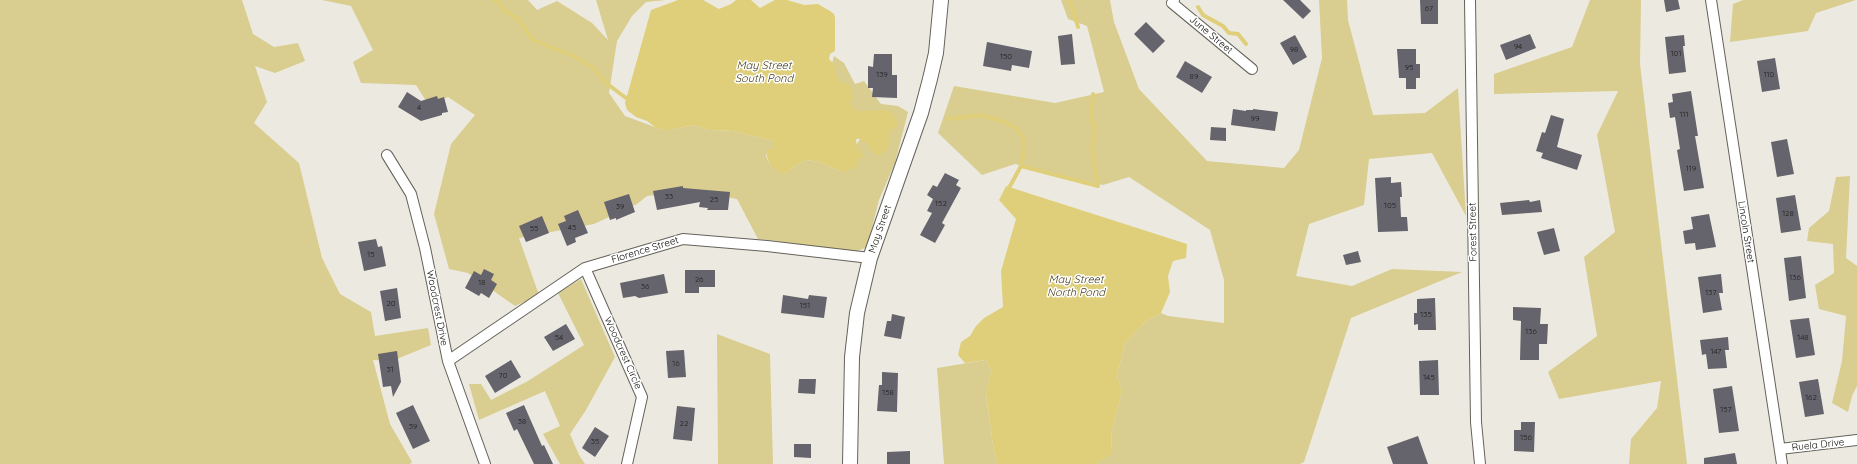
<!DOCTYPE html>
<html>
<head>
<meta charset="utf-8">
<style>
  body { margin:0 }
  canvas { display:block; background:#eceae0 }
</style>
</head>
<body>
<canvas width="1857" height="464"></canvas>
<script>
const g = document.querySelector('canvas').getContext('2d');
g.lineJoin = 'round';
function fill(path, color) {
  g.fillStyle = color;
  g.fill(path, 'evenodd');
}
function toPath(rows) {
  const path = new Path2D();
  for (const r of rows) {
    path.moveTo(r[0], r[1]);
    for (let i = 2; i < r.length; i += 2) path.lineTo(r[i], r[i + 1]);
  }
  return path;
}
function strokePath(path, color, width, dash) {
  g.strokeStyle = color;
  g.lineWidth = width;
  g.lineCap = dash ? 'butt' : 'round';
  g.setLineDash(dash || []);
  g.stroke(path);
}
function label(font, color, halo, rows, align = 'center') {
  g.font = font + ' Quicksand,sans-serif';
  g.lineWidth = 3;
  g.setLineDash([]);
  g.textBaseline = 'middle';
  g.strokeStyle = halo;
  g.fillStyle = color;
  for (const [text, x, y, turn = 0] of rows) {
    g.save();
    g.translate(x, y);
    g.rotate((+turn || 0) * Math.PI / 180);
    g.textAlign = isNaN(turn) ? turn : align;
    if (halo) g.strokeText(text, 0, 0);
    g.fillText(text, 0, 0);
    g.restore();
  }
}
fill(toPath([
  [0,0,242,0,253,34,274,47,298,43,305,61,275,73,255,66,267,102,254,123,299,163,322,258,340,294,371,312,375,336,428,328,431,345,392,361,373,360,390,424,412,462,410,464,0,464],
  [322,0,528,0,537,10,557,1,592,23,608,40,596,0,666,0,646,2,632,16,617,41,609,93,625,116,663,130,670,130,693,125,709,130,733,131,774,141,774,150,766,153,766,156,769,163,785,174,796,165,806,160,820,162,842,172,846,159,866,131,846,122,831,68,834,56,844,63,855,84,864,81,881,104,898,106,908,112,895,163,879,200,867,247,839,259,778,241,758,239,737,199,710,194,674,193,647,196,637,204,594,224,519,238,539,295,515,306,468,273,449,269,434,214,451,144,475,115,448,97,428,104,416,85,361,83,353,62,373,50,351,6],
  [1061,0,1110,0,1114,22,1139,89,1207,161,1284,168,1299,150,1322,58,1319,0,1347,0,1348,20,1373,115,1425,113,1458,88,1466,216,1432,153,1369,159,1364,205,1309,224,1296,276,1352,286,1392,269,1462,272,1351,318,1304,462,1300,464,1096,464,1111,453,1112,430,1122,390,1117,377,1125,343,1146,321,1161,313,1168,316,1224,323,1224,280,1210,230,1129,177,1103,185,1015,164,982,175,938,133,954,86,1055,103,1104,92,1087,26,1068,19],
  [1590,0,1641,0,1640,64,1687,464,1629,464,1631,439,1657,408,1661,381,1559,399,1548,372,1597,336,1584,257,1615,232,1597,135,1618,91,1494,94,1494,74,1572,47],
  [1743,0,1856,0,1816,13,1808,31,1730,42,1733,4],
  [1850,176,1846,258,1857,266,1857,386,1852,396,1848,412,1832,403,1842,361,1846,316,1819,309,1815,285,1834,273,1833,244,1807,241,1809,228,1829,211,1836,177],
  [581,279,615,357,586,410,570,434,579,455,585,464,560,464,543,434,560,426,545,391,479,420,469,384,481,384,491,400,528,381,584,345,558,293],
  [717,334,770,354,773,464,718,464],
  [986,360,991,370,986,395,994,452,998,464,944,464,937,368]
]), '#d9cd8f');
fill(toPath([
  [678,0,703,0,719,9,731,4,736,0,751,0,760,8,775,0,787,0,804,5,818,4,830,11,834,14,835,18,835,51,830,54,829,59,835,65,836,75,841,83,848,84,851,87,853,98,850,102,852,107,856,111,888,110,893,114,898,123,898,126,889,132,889,144,885,152,880,156,874,153,866,142,859,139,856,139,857,148,862,152,863,156,857,161,856,168,842,172,820,162,806,160,796,165,785,174,778,171,769,163,766,153,768,149,774,150,774,141,733,131,709,130,693,125,670,130,663,130,655,127,647,121,636,117,627,110,625,103,651,10],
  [1006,186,1187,244,1186,258,1173,261,1168,276,1170,292,1161,313,1146,321,1125,343,1117,377,1122,390,1112,430,1111,454,1096,464,998,464,994,452,986,394,991,370,986,360,965,363,958,355,961,342,970,336,976,326,984,318,1003,307,1001,271,1016,219,999,200]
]), '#dfcf7a');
strokePath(toPath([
  [493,0,497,1,506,12,517,18,533,40,573,56,594,68,606,83,626,98],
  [1070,0,1078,27],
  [1198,7,1203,15,1223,26,1229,33,1238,34,1246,44],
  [948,119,980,115,1002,121,1016,128,1023,137,1024,150,1021,166],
  [1011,191,1009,188,1021,166,1098,186,1092,150,1095,128,1091,116,1093,94]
]), '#dfcf7a', 4);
fill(toPath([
  [1283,0,1300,0,1311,11,1303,19],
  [1420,0,1438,0,1438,24,1421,24],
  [1664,0,1678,0,1680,9,1666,12],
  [1146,22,1165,41,1153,53,1134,34],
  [1072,34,1075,64,1061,65,1058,36],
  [1530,34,1536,48,1506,60,1500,45],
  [1295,35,1307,57,1293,65,1280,43],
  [1684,35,1685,46,1683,46,1686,72,1669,74,1665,37],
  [987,42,1032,51,1029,68,1012,65,1011,71,983,66],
  [1397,49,1416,49,1416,64,1420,64,1420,78,1416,78,1416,89,1406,89,1406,78,1399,78],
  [874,54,892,54,892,75,897,75,897,98,872,97,873,88,868,88,868,66,873,67],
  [1775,58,1780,89,1762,92,1757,61],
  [1185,61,1212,77,1202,93,1176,77],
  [1691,91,1698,136,1695,136,1704,188,1684,191,1677,150,1680,149,1675,117,1670,118,1668,103,1673,102,1672,94],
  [407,92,421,101,437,96,438,99,444,97,448,112,442,113,442,115,421,121,398,107],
  [1233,109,1246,111,1246,110,1253,110,1253,109,1278,112,1275,131,1231,125],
  [1551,115,1564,119,1557,147,1582,155,1577,170,1541,158,1543,153,1536,151,1542,132,1545,133],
  [1211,127,1226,128,1226,141,1210,140],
  [1787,139,1794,174,1777,177,1771,142],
  [945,173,959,180,956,185,961,188,942,223,945,225,935,243,920,235,932,213,927,211,933,199,927,195,933,185,937,187],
  [1391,177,1391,183,1401,182,1402,197,1400,197,1401,217,1407,217,1408,231,1378,232,1375,178],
  [683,186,683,188,730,192,728,210,707,210,708,208,699,207,700,202,657,210,653,191],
  [629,194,635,212,616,220,616,218,610,220,604,202],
  [1795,195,1801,230,1781,233,1776,198],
  [1529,200,1530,202,1540,200,1542,212,1502,215,1500,203],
  [578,210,588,233,575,238,576,242,567,246,558,224,566,221,564,216],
  [1709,214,1716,247,1696,250,1695,243,1685,244,1683,231,1693,229,1691,217],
  [542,216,549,233,526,242,519,226],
  [1554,228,1560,251,1544,255,1537,232],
  [376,239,378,247,382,246,386,266,364,271,358,242],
  [1358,251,1361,262,1346,265,1343,255],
  [1801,256,1806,298,1789,301,1784,258],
  [484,269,494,274,491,280,497,284,489,298,481,293,479,296,465,288,474,271,481,275],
  [685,270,715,270,715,287,699,287,699,293,685,293],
  [664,274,668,293,639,298,635,296,623,298,620,283],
  [1721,274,1723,293,1719,293,1722,310,1703,313,1698,277],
  [397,288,401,318,385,321,380,291],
  [783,295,808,299,809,295,827,297,824,318,781,313],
  [1435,298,1436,330,1418,330,1418,324,1414,325,1414,313,1417,313,1417,299],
  [1513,307,1541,308,1540,324,1548,324,1547,344,1539,344,1539,360,1520,360,1521,321,1513,320],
  [892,314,905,317,901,339,884,336,887,321,891,321],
  [1809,318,1815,355,1796,358,1790,320],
  [566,324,575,339,553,351,544,337],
  [1728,337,1729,350,1725,350,1727,368,1708,369,1706,354,1702,355,1700,340],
  [684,350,686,377,668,378,666,351],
  [397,351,401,382,393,397,391,386,383,387,378,354],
  [511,360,521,377,495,393,485,376],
  [1438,360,1439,395,1420,395,1419,361],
  [882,372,898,373,897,412,877,411,879,385,882,385],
  [799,379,816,379,815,394,798,393],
  [1818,379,1824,414,1805,417,1799,382],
  [1732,386,1739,431,1719,433,1713,389],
  [413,405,430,441,413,449,396,413],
  [524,405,542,446,544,445,553,464,534,464,517,429,514,431,506,413],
  [677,406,695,408,692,441,673,439],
  [1521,422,1535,422,1534,452,1514,451,1514,430,1521,430],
  [595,427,609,436,595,457,582,448],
  [1418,436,1428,464,1393,464,1387,447],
  [794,444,811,444,811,458,794,457],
  [910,451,910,464,887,464,887,452],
  [1735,453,1737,464,1704,464,1704,458]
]), '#65636b');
const street = toPath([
  [1174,0,1172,3,1252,69],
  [1470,0,1476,422,1480,464],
  [1711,0,1782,464],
  [387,155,411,194,425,248,448,361,485,464],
  [585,268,642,397,627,464],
  [448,361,585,268,683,239,767,246,870,258],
  [1780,449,1857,440]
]);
const secondary = toPath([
  [850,464,852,357,857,313,870,258,921,113,930,79,936,53,941,0]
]);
strokePath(street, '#64625a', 12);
strokePath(secondary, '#64625a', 16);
strokePath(street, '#fff', 10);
strokePath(secondary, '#fff', 14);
label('8px', '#232222', null, [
  ["67",1429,9],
  ["94",1518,47],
  ["98",1294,50],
  ["101",1676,54],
  ["150",1006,57],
  ["95",1409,68],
  ["139",882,75],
  ["110",1769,75],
  ["89",1194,77],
  ["4",419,108],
  ["111",1684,115],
  ["99",1255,119],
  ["119",1691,169],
  ["33",669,197],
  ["25",714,200],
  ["152",941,204],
  ["105",1390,206],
  ["39",620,207],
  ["128",1788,214],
  ["45",572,228],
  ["55",534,229],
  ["15",371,255],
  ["136",1795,278],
  ["26",699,280],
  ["18",482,283],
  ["36",645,287],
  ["137",1711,293],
  ["20",391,304],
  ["151",805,306],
  ["135",1426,315],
  ["136",1531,332],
  ["54",559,338],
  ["148",1803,338],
  ["147",1716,352],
  ["16",676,364],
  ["31",390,370],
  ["70",503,376],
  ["145",1429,378],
  ["158",888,393],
  ["162",1811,398],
  ["157",1726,410],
  ["38",522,422],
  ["22",684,424],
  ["39",413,427],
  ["156",1526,438],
  ["35",595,442]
]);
label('10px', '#0d0d09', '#fff', [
  ["June Street",1211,35,40],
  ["May Street",880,229,-71],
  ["Forest Street",1473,232,-91],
  ["Lincoln Street",1746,232,81],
  ["Florence Street",645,250,-17],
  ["Woodcrest Drive",437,308,79],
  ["Woodcrest Circle",623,353,66],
  ["Ruela Drive",1818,445,-6]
]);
label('italic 11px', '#423b16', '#fff', [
  ["May Street",764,66],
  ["South Pond",764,79],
  ["May Street",1076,280],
  ["North Pond",1076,293]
]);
</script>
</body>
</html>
